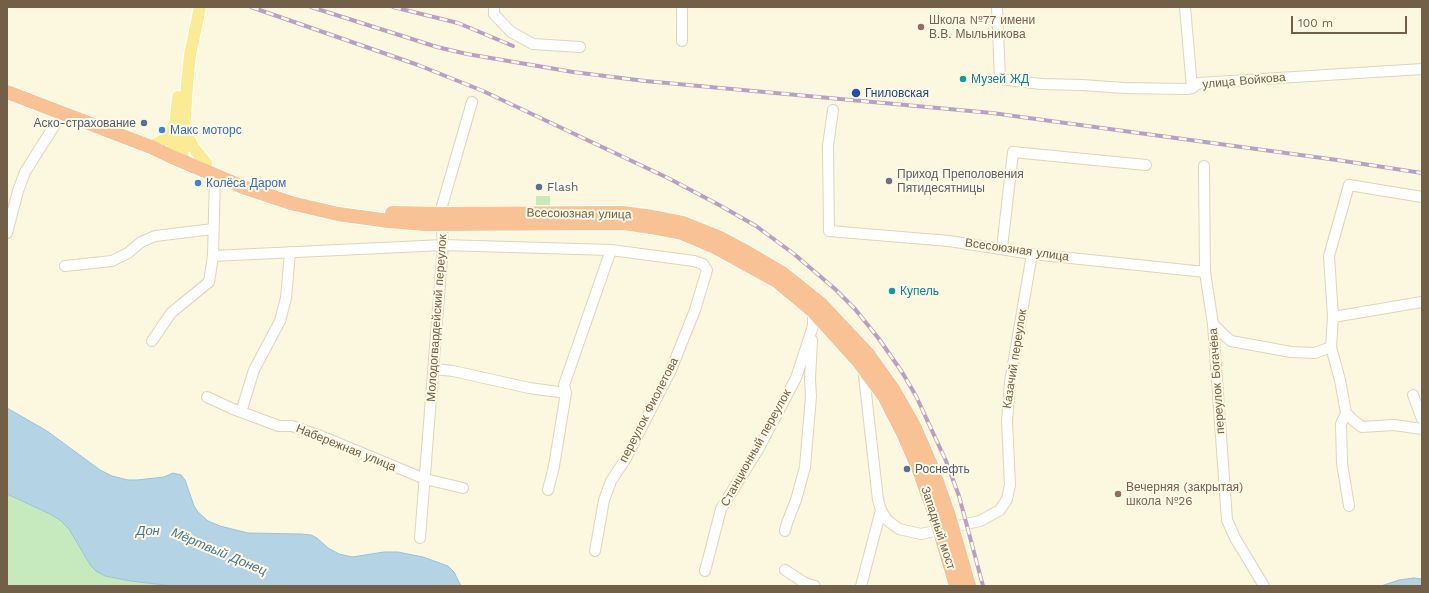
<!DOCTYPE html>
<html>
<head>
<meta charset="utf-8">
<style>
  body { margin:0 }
  #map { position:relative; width:1429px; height:593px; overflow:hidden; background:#fcf7df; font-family:"Work Sans",sans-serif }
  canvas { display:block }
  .frame { position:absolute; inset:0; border:8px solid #725f47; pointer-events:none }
  .scale { position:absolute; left:1291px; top:16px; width:116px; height:18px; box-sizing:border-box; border:2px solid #725f47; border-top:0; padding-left:5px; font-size:12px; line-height:14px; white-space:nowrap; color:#725f47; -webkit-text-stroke:3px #fffae5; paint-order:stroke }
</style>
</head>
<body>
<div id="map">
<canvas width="1429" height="593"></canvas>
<div class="frame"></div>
<div class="scale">100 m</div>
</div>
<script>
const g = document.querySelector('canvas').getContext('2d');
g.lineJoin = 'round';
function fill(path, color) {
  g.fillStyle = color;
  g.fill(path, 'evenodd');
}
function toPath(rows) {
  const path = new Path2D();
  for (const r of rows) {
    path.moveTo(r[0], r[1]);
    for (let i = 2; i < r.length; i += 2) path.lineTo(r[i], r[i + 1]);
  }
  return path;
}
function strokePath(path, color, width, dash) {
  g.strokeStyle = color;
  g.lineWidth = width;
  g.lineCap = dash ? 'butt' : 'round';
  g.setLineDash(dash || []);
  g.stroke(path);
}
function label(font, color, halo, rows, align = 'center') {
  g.font = font + ' "Work Sans",sans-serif';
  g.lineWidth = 4;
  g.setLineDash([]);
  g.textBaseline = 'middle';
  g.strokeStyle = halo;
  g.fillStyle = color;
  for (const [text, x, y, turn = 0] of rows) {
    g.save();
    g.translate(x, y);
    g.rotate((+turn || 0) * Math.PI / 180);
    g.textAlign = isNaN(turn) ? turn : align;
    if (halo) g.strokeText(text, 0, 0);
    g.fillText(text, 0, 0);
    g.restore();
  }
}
fill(toPath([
  [536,196,550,196,550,205,536,205],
  [7,494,50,514,60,520,69,529,91,566,105,576,131,581,173,586,7,586]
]), '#c6e9be');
const water = toPath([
  [7,408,47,431,100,470,112,476,128,480,137,480,164,477,173,473,181,475,185,480,194,506,198,512,208,521,220,526,248,533,301,534,311,535,317,538,328,548,339,554,352,557,384,552,398,552,423,557,448,566,454,572,461,586,173,586,131,581,105,576,96,571,91,566,69,529,60,520,50,514,7,494,7,408],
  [1414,578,1422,579,1422,586,1381,586,1399,580,1414,578]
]);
fill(water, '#b4d4e5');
strokePath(water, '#9ac1d7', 1);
const minor = toPath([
  [494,7,494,14,511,32,533,44,580,47],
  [682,7,682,41],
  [997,7,1000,79,1041,84,1082,85,1124,88,1187,89,1192,88,1199,83,1422,69],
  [1185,7,1192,88],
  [833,110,828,146,829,231,949,241,1032,254,1205,272],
  [1204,166,1205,272,1213,324,1227,520,1235,538,1264,586],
  [7,233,18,191,25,172,63,112],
  [1002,248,1013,152,1146,165],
  [213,256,443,245,611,250,694,261,703,264,707,270,695,310,671,370,625,460,611,481,604,500,595,551],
  [65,266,112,261,128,253,141,242,155,236,213,229],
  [1333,317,1422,302],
  [1213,324,1223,334,1231,341,1291,352,1315,353,1331,347],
  [152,341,171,313,209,282,213,256,215,175],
  [863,367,878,500,881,510,887,520,899,529,921,534,980,521,1000,510,1007,499,1010,485,1007,421,1010,382,1032,254],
  [434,369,453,371,529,388,566,393],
  [1413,395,1422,419],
  [207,397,233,409,279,426,292,426,321,436,425,479,463,488],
  [241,412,254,370,280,321,286,298,290,252],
  [1346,413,1353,420,1362,427,1394,425,1422,429],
  [548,490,554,466,566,393,564,385,611,250],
  [1349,506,1342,463,1341,424,1346,413,1340,380,1331,347,1333,317,1329,256,1349,185,1422,197],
  [785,531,787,523,796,500,805,467,811,396,810,379,812,340],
  [420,538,443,245,441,214,442,206,472,102],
  [785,570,805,583,815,586],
  [705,571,721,509,759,448,796,378,813,326,813,311],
  [861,586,881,510]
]);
const major = toPath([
  [185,131,193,147,206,163],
  [151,147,167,138,173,127],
  [172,157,178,97],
  [182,161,187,85,190,55,200,7]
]);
const highway = toPath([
  [7,92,151,147,172,157,243,187,291,203,338,214,389,221,426,224,624,223,651,227,682,233,715,247,777,281,813,311,859,362,884,396,903,433,919,470],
  [392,213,441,214,622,213,653,217,683,223,720,238,748,253,782,273,821,304,868,354,893,389,914,426,931,465]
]);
strokePath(minor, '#e0d4bb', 12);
strokePath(major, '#fff', 14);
strokePath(highway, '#fff', 16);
strokePath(minor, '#fff', 10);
strokePath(major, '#fceb95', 12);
strokePath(highway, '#f8c294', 14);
const rail = toPath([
  [251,7,418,65,483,91,668,178,721,206,756,226,794,254,835,289,855,309,879,339,902,372,916,396,946,461,959,496,983,586],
  [311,7,437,47,467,54,573,72,645,81,992,113,1337,160,1422,173],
  [393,7,458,23,513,46]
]);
strokePath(rail, '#ba9fc4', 4);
strokePath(rail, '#fffae5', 2.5, [8]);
const highwayBridge = toPath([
  [931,465,948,513,969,586],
  [919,470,936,518,956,586]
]);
strokePath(highwayBridge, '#fff', 16, []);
strokePath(highwayBridge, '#f8c294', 14);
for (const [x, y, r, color] of [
  [921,27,4,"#8d6e63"],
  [963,79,4,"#0f9aa8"],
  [856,93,5,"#1a4fb4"],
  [144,123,4,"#5c6f8a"],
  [162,130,4,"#3f7fe0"],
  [889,181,4,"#6b7280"],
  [198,183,4,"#3f7fe0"],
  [539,187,4,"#5c6f8a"],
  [892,291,4,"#0f9aa8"],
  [907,469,4,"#5c6f8a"],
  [1118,494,4,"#8d6e63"]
]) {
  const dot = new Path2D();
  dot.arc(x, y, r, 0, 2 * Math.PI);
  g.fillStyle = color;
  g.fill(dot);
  strokePath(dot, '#fffae5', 1.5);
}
label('12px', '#785e54', '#fffae5', [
  ["Школа №77 имени",929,20],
  ["В.В. Мыльникова",929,34],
  ["Вечерняя (закрытая)",1126,487],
  ["школа №26",1126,501]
], 'left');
label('12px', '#0d838f', '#fffae5', [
  ["Музей ЖД",971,79],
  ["Купель",900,291]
], 'left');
label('12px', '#725f47', '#fffae5', [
  ["улица Войкова",1244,81,-5],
  ["Всесоюзная улица",579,214,1],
  ["Всесоюзная улица",1017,250,8],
  ["Молодогвардейский переулок",437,318,-86],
  ["Казачий переулок",1015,359,-81],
  ["переулок Богачёва",1217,381,-94],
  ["переулок Фиолетова",649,410,-63],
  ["Набережная улица",346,448,22],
  ["Станционный переулок",756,448,-61],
  ["Западный мост",938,528,72]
]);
label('12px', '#164399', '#fffae5', [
  ["Гниловская",865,93]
], 'left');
label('12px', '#4e5e75', '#fffae5', [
  ["Аско-страхование",136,123,"right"],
  ["Flash",547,187],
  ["Роснефть",915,469]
], 'left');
label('12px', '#366cbe', '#fffae5', [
  ["Макс моторс",170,130],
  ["Колёса Даром",206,183]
], 'left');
label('12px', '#5b616d', '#fffae5', [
  ["Приход Преполовения",897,174],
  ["Пятидесятницы",897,188]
], 'left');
label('italic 13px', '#467894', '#fffae5', [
  ["Дон",148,531],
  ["Мёртвый Донец",219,552,23]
]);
</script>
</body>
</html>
